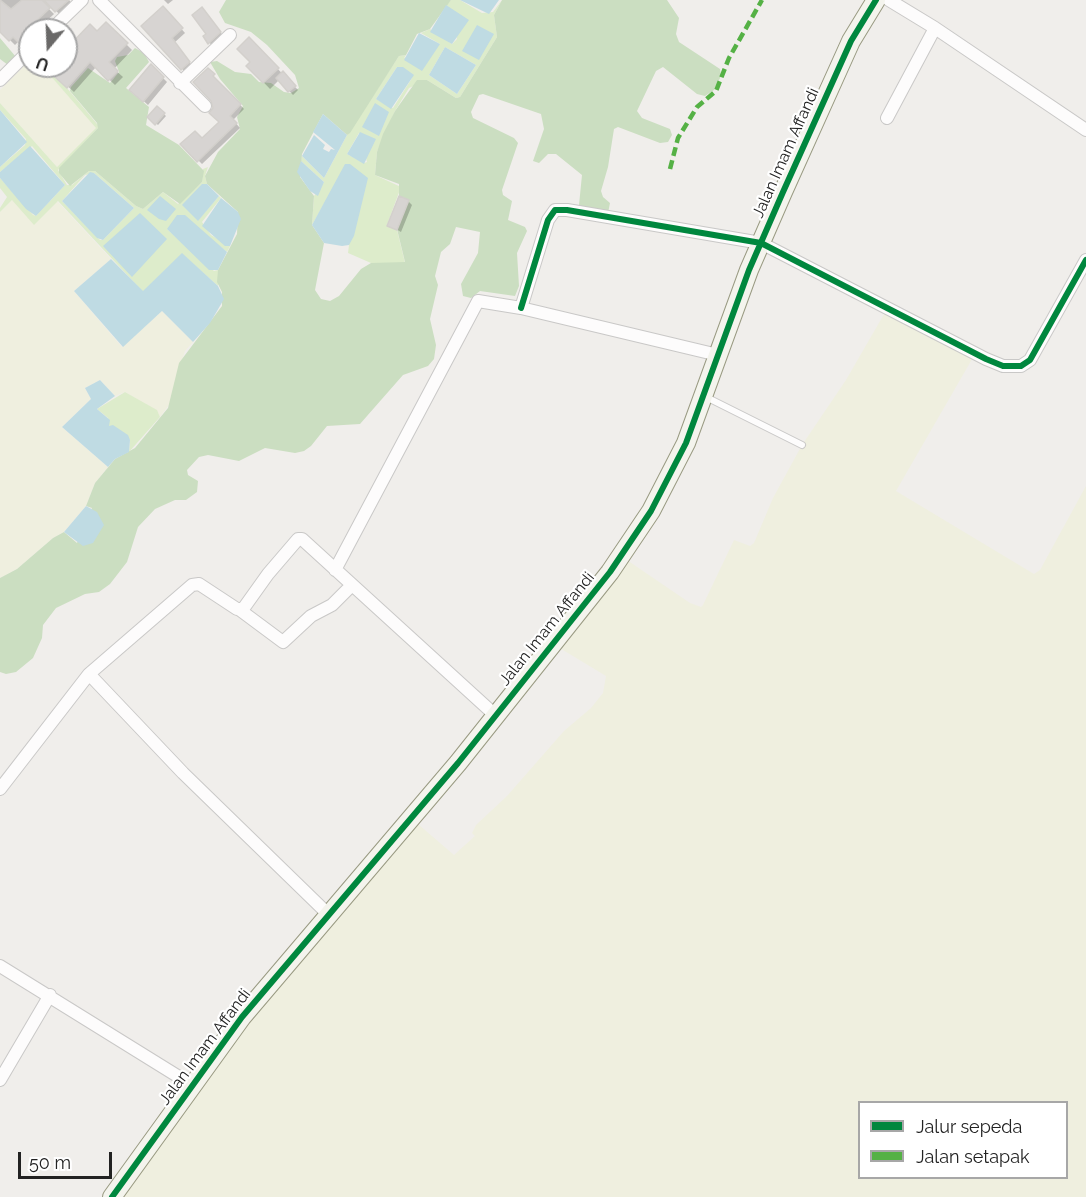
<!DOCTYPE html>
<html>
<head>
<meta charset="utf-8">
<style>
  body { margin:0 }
  #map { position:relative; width:1086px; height:1197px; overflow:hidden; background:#f0eeeb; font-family:Raleway,sans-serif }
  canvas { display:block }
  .legend { position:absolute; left:858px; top:1101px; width:210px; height:78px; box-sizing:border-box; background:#fff; border:2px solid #a7a7a7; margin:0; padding:8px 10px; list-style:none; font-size:18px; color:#222 }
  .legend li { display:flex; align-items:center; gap:12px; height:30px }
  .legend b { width:30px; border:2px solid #a7a7a7 }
  .north { position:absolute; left:18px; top:18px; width:60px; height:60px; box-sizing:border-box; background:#fff; border:2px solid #a7a7a7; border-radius:50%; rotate:199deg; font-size:16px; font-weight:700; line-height:24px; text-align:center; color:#222 }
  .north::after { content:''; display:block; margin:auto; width:21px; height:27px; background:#6a6968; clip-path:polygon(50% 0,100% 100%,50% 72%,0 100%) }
  .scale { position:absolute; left:18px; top:1152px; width:94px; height:27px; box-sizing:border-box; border:3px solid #222; border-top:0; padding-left:8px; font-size:18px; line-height:21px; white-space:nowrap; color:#222; -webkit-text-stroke:4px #fff; paint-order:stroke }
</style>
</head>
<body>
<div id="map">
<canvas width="1086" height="1197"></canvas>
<ul class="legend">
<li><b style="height:8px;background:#00873e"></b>Jalur sepeda</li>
<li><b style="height:8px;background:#55b145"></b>Jalan setapak</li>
</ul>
<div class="north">U</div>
<div class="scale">50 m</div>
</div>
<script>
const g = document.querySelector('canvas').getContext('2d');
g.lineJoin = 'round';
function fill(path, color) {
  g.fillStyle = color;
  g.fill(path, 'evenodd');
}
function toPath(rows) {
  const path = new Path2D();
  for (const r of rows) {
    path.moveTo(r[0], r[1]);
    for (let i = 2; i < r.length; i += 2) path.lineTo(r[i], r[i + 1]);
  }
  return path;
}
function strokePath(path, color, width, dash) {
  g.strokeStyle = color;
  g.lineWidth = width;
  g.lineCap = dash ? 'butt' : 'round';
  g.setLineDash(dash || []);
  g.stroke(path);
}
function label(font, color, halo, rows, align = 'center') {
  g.font = font + ' Raleway,sans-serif';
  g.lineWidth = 4.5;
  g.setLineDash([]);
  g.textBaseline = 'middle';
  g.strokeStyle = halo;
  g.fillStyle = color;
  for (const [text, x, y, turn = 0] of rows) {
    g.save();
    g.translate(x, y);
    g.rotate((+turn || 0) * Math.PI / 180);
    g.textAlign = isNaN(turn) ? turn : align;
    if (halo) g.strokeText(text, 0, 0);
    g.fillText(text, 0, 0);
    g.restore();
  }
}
fill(toPath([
  [30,60,30,66,42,66,96,125,97,128,57,167,0,103,0,90],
  [12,200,57,201,111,259,74,291,122,347,162,311,193,342,185,351,172,392,172,401,160,417,156,410,125,392,115,396,100,380,85,388,91,399,62,427,108,467,95,483,86,506,64,532,53,538,17,569,0,578,0,212],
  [887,309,975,354,896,491,1034,574,1040,570,1086,486,1086,1197,112,1197,242,1017,411,818,454,855,475,836,472,833,476,825,507,796,564,731,591,708,603,693,606,676,553,644,621,556,690,603,701,607,703,605,734,540,750,546,754,543,773,498,802,445,846,380],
  [860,1102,1066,1102,1066,1178,860,1178]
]), '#efefdf');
fill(toPath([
  [451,0,460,0,482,13,493,12,502,0,494,15,497,37,460,97,456,98,427,80,409,88,395,111,377,152,375,175,401,187,387,225,397,230,405,263,371,263,348,253,349,245,324,204,312,225,314,196,324,182,301,161,302,156,324,178,347,135,399,56,406,55,404,58,440,44,421,33,430,29,452,44,457,39,446,5],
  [445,47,476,65,457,94,429,75],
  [397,67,412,78,393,108,376,99],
  [359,133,367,162,364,163,347,154],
  [42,66,67,88,98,125,98,128,58,170,67,185,72,185,89,171,95,171,136,206,143,209,163,192,178,204,202,182,203,169,208,167,205,176,207,184,202,184,198,220,219,196,221,198,202,222,211,235,230,246,227,252,210,239,167,229,214,271,218,270,218,286,182,254,143,292,58,201,34,225,12,200,0,212,0,208,7,197,0,188,0,178,33,215,36,216,65,185,32,146,0,172,0,167,25,145,26,139,0,110,0,103,57,167,96,128],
  [94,173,134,208,103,240,100,240,62,201,85,175],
  [125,392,157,410,160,417,129,452,130,440,109,426,108,418,97,409]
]), '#ddeccb');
fill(toPath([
  [226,0,451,0,430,29,417,34,406,55,399,56,350,133,347,135,323,114,302,154,300,177,314,196,312,225,324,243,315,290,321,299,330,301,339,296,361,269,371,263,405,262,397,229,409,200,399,196,399,184,375,175,377,152,383,134,395,111,417,80,427,80,456,98,460,97,497,37,494,15,502,0,667,0,679,18,676,34,679,42,720,69,721,76,714,90,705,96,697,94,663,67,656,71,637,111,642,118,670,129,672,135,668,142,660,143,618,127,614,129,608,167,601,191,603,197,610,203,608,213,587,212,579,205,582,175,556,154,548,154,539,163,533,161,544,129,541,114,483,94,479,95,471,112,473,118,514,138,518,143,502,190,503,195,512,201,508,220,525,227,527,231,517,253,519,286,515,296,480,291,471,298,463,296,461,284,478,253,480,232,456,227,450,244,441,252,435,276,438,285,430,319,436,345,434,359,428,366,403,375,360,424,327,426,311,446,304,451,295,453,265,448,239,461,208,455,199,457,187,470,188,475,198,481,197,492,186,500,175,500,155,509,138,527,127,562,110,584,99,592,85,594,56,608,43,625,42,638,33,658,16,672,6,674,0,672,0,578,17,569,53,538,64,532,77,543,92,508,86,506,95,483,115,459,135,448,168,408,179,363,222,306,222,292,217,282,218,270,237,234,238,212,207,184,205,176,218,152,240,129,237,117,243,106,220,79,210,62,217,61,235,72,251,74,259,82,271,83,284,92,291,93,299,88,295,75,267,45,251,32,225,23,219,12],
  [0,38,16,57,8,65,0,59],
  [135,48,144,53,149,62,126,88,149,107,146,125,179,145,204,171,202,182,180,204,163,192,143,209,136,206,95,171,89,171,70,186,59,173,59,168,98,128,97,123,70,91,71,87,88,68,110,83,119,72,115,61,117,57,128,55]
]), '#cbdec1');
fill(toPath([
  [460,0,499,0,489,14],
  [446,5,469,20,452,44,430,32],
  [477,25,494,34,479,60,462,51],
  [419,33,440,44,422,71,404,60],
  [445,47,476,65,457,94,429,75],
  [397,67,403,67,414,75,391,109,376,99],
  [375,103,389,112,379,136,362,127],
  [0,110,27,142,0,167],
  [323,114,347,135,324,178,302,156,314,135,325,145,323,149,329,152,331,149,335,150,313,132],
  [360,132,376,139,364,164,347,154],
  [30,146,65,185,36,216,26,209,0,178,0,172],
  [301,161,324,182,318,196,310,191,297,172],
  [345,164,350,164,368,178,354,236,349,245,342,246,324,243,312,225],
  [90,172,94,173,134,208,103,240,97,238,62,201],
  [202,184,207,184,219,196,198,221,182,205],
  [160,196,176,209,166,221,159,219,147,210],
  [221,198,238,212,241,219,230,246,225,246,202,226],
  [140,213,167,239,132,277,103,246],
  [177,215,185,215,227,252,218,270,209,270,167,229],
  [182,253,218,286,224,299,210,323,193,342,162,311,123,347,74,291,111,259,143,291],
  [100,380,115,396,97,409,110,420,109,426,113,425,128,435,130,440,129,452,115,459,108,467,62,427,91,399,85,388],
  [86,506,97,512,104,525,93,543,83,546,64,532]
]), '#bfdbe3');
fill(toPath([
  [0,0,40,0,54,14,37,30,30,30,29,50,19,41,15,45,0,30],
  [52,0,69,0,72,4,60,15,49,3],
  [164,0,173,0,168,4],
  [163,8,185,33,174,43,193,67,186,73,143,26],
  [206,13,224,37,213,47,205,37,208,34],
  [106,24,132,50,114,69,123,77,115,85,96,67,74,92,55,75,53,66,66,66,66,43,70,46,97,33],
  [249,39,298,90,293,95,279,80,270,89,248,66,252,63],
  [151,66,167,82,148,105,135,93],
  [208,70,244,109,233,120,240,128,202,164,182,144,202,140,221,122,215,108],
  [157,108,166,116,158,125,149,117],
  [408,201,412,205,401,232,389,225]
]), '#0003');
const building = toPath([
  [0,0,11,9,22,0,42,0,50,8,32,25,38,30,30,30,30,41,22,46,13,37,9,41,0,32,0,0],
  [44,0,69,0,55,12,44,0],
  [163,6,183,28,172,38,190,62,181,70,141,26,163,6],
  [202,7,221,32,208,44,203,36,206,34,192,15,202,7],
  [106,22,128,43,109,62,118,71,108,81,90,62,67,88,43,66,66,66,66,49,90,24,97,31,106,22],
  [249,37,279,68,263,83,246,66,250,62,237,49,249,37],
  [151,64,164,77,143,102,129,90,151,64],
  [208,68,215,74,213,76,241,104,230,116,237,123,197,162,180,144,195,131,202,138,219,122,209,113,213,108,211,101,193,82,208,68],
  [283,71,296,86,288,92,276,78,283,71],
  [157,106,165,113,155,125,147,117,157,106],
  [399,196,409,200,397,230,387,226,399,196]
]);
fill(building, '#d7d4d2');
strokePath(building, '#d3d0cc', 1.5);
const lane = toPath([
  [706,397,802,445]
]);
const street = toPath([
  [99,0,205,106],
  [889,0,935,28,1086,130],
  [51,30,82,0],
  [0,80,30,50],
  [180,83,230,35],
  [887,118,935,28],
  [521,308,548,220,555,210,567,210,761,243,986,359,1003,366,1021,366,1030,360,1086,260],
  [335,570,478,301,521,308,718,355],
  [240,610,283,642,311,616,332,605,351,586],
  [89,674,183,773,329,915],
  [0,789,89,674,192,585,199,584,237,609,243,609,268,574,298,539,302,539,495,715],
  [0,966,192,1085],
  [0,1080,50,995]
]);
const secondary = toPath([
  [112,1197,242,1017,458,763,610,572,651,511,686,443,749,270,783,192,851,41,876,0]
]);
strokePath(lane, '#c9c8c7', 8);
strokePath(street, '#c9c8c7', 14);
strokePath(secondary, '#999a82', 20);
strokePath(lane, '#fdfcfc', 6);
strokePath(street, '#fdfcfc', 12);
strokePath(secondary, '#f4f4ed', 18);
strokePath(toPath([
  [670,169,678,138,697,107,716,91,729,58,762,0]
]), '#55b145', 4.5, [9, 4.5]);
strokePath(toPath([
  [521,308,548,220,555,210,567,210,761,243,986,359,1003,366,1021,366,1030,360,1086,260],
  [112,1197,242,1017,458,763,610,572,651,511,686,443,749,270,783,192,851,41,876,0]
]), '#00873e', 6);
label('16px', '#222', '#fff', [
  ["Jalan Imam Affandi",786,153,-66],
  ["Jalan Imam Affandi",547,629,-51],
  ["Jalan Imam Affandi",205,1047,-53]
]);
</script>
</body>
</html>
